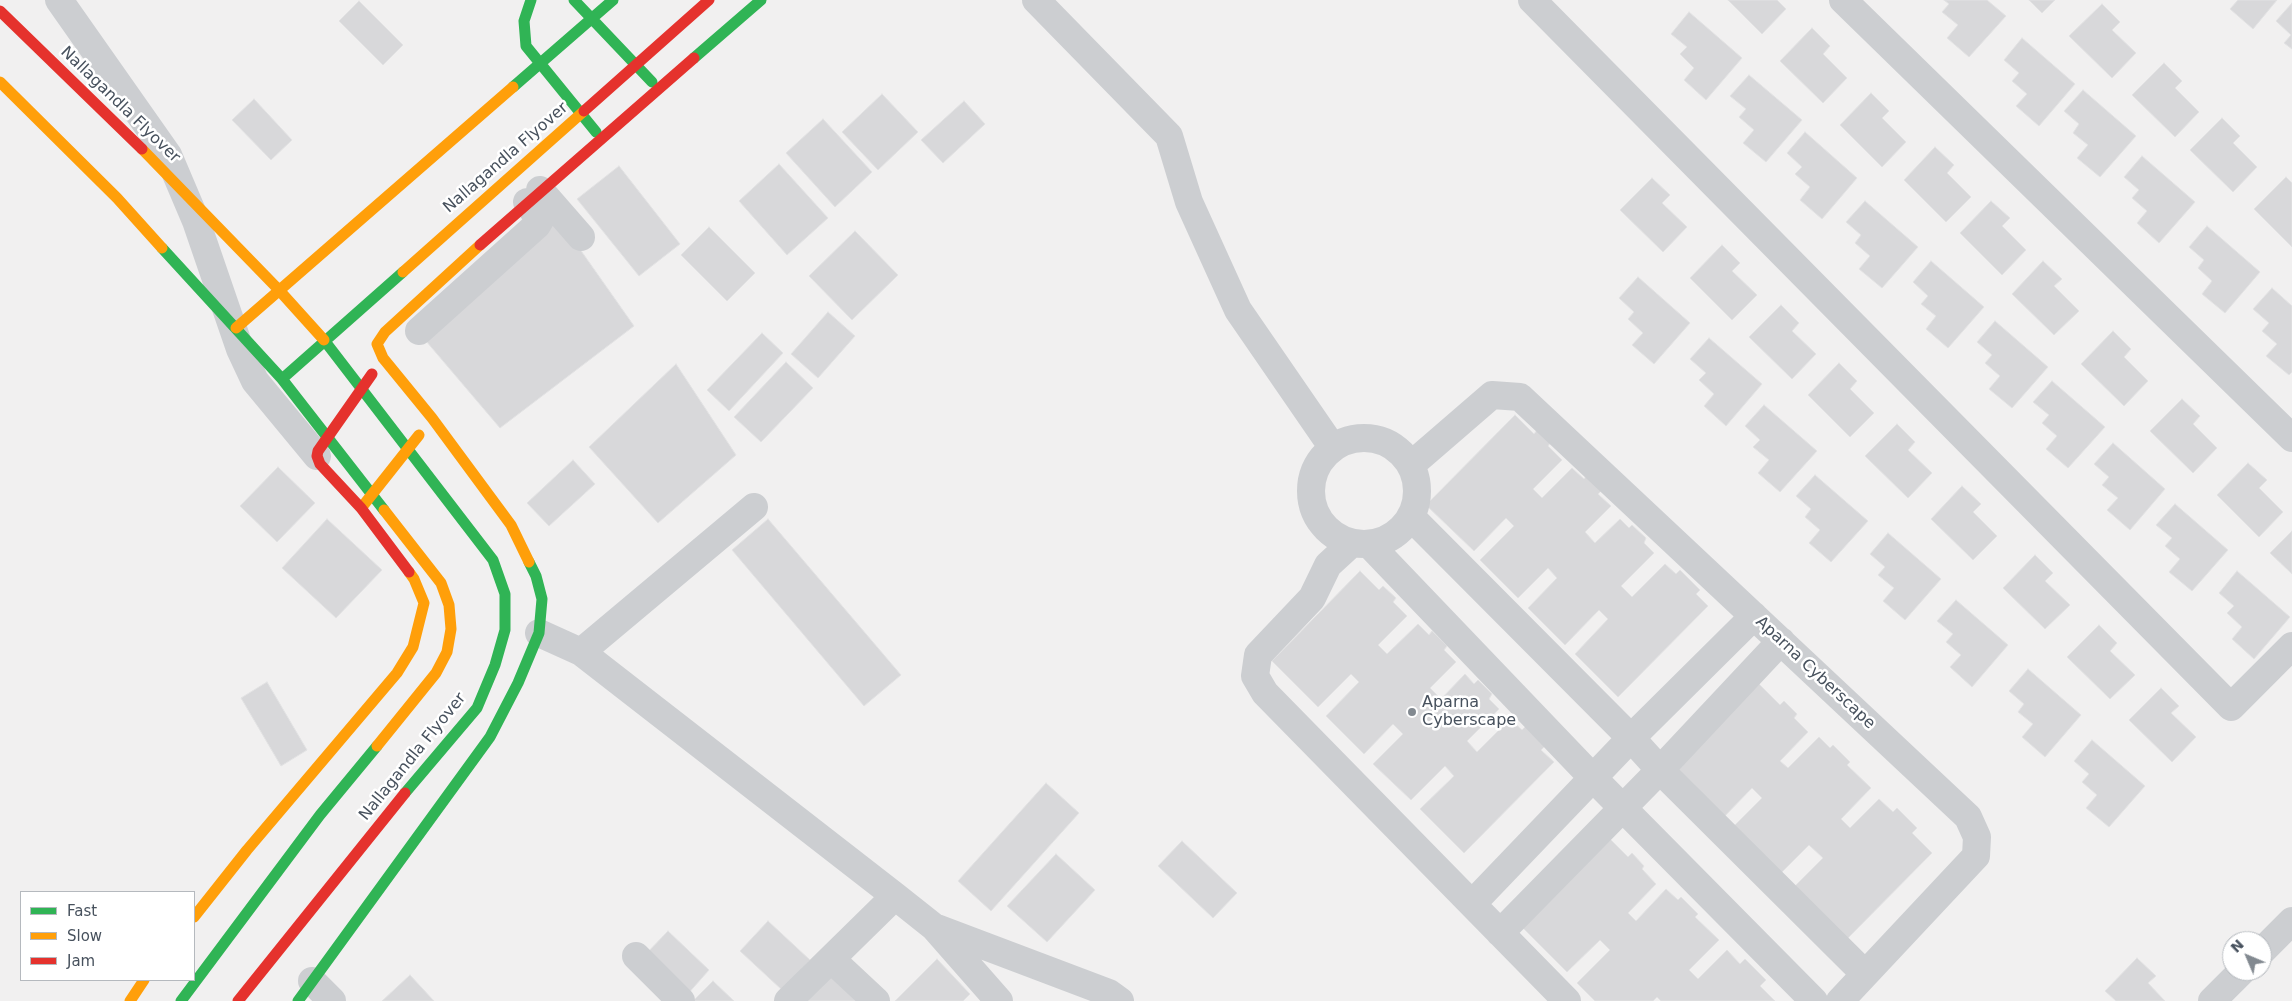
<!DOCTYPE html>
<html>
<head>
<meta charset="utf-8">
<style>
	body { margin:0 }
	#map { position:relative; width:2292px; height:1001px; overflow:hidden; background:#f1f0f0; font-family:"DejaVu Sans",sans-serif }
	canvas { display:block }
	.legend { position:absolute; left:20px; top:891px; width:175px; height:90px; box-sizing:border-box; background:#fff; border:1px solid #b5b9be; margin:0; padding:6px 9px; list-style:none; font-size:15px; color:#47515d }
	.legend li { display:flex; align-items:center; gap:10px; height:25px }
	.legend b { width:25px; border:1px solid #b5b9be }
	.north { position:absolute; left:2222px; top:931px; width:50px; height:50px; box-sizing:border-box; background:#fff; border:1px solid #b5b9be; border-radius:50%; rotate:315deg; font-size:14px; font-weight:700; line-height:20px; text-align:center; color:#47515d }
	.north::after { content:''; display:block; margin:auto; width:18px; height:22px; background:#828990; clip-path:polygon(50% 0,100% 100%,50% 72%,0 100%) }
</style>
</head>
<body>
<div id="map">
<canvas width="2292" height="1001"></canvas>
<ul class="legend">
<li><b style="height:6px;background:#30b455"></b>Fast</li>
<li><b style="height:6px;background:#ff9f0a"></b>Slow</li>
<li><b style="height:6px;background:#e5322d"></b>Jam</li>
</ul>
<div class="north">N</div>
</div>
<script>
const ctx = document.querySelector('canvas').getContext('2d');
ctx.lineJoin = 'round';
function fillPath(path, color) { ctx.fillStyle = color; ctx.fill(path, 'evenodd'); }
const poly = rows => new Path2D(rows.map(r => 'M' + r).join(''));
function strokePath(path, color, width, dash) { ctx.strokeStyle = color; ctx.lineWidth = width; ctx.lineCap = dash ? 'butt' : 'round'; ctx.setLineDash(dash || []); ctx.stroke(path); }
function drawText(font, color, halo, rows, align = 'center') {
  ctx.font = font + ' "DejaVu Sans",sans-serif'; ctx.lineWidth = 5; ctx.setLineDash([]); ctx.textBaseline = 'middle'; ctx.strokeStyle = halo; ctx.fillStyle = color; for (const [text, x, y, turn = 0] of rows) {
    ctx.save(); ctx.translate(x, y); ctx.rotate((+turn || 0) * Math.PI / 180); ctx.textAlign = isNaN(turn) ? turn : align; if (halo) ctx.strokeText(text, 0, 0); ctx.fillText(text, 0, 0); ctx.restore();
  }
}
const building = poly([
	[1728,0,1777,0,1786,9,1762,34,1728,0],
	[1944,0,1987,0,2006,16,1969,57,1947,38,1958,25,1942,12,1949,4,1944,0],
	[2029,0,2055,0,2042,13,2029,0],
	[2238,0,2277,0,2253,29,2230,9,2238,0],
	[359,1,403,45,383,65,339,21,359,1],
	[2292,3,2292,49,2284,43,2291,35,2276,21,2292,3],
	[2102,4,2120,22,2112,30,2136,53,2112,78,2069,36,2102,4],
	[1689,12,1742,58,1706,100,1684,80,1694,68,1680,54,1687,47,1671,34,1689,12],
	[1812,28,1830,46,1823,54,1847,78,1823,103,1780,61,1812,28],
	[2022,38,2075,84,2039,126,2016,106,2027,94,2012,81,2019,73,2004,60,2022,38],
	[2164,63,2182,81,2175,88,2199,112,2175,137,2132,95,2164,63],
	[1749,75,1802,120,1766,162,1743,143,1754,130,1739,117,1746,109,1730,96,1749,75],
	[2083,90,2136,136,2100,177,2077,158,2088,145,2073,133,2079,124,2064,111,2083,90],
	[1871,93,1889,111,1882,118,1906,142,1882,167,1840,125,1871,93],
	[882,94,918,132,878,170,842,132,882,94],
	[254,99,292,140,271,160,232,120,254,99],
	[964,101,985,124,943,163,921,140,964,101],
	[2222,118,2240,136,2233,143,2257,167,2233,192,2190,150,2222,118],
	[823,119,872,172,835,207,786,153,823,119],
	[1805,132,1857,178,1822,219,1800,200,1810,187,1795,174,1802,167,1787,153,1805,132],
	[1935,147,1954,165,1947,173,1971,197,1946,222,1904,180,1935,147],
	[2142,156,2195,202,2159,243,2137,223,2147,211,2132,198,2139,190,2124,177,2142,156],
	[779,164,828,218,787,255,739,201,779,164],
	[619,166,680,244,639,276,577,199,619,166],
	[2286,177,2292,183,2292,247,2254,209,2286,177],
	[1652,178,1670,195,1662,203,1687,227,1663,252,1620,210,1652,178],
	[1865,201,1918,247,1882,288,1859,269,1870,256,1855,243,1861,235,1846,222,1865,201],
	[1991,201,2010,218,2002,226,2026,250,2002,275,1960,233,1991,201],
	[558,218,634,326,500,428,426,341,558,218],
	[2207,226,2260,272,2225,313,2202,294,2212,281,2198,268,2204,260,2189,247,2207,226],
	[709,227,755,273,727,301,681,255,709,227],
	[855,231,898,275,852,320,809,276,855,231],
	[1722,245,1740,263,1732,271,1757,295,1732,320,1690,278,1722,245],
	[1931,261,1984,307,1948,348,1926,329,1936,316,1921,304,1928,296,1913,282,1931,261],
	[2043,261,2062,279,2054,286,2079,311,2054,335,2012,294,2043,261],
	[1638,277,1690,323,1654,364,1632,345,1643,333,1628,319,1634,312,1619,298,1638,277],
	[2272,288,2292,306,2292,372,2289,375,2266,356,2277,344,2262,331,2269,323,2253,309,2272,288],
	[1781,305,1799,323,1792,331,1816,354,1792,379,1749,337,1781,305],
	[828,312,855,336,818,378,791,354,828,312],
	[1995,321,2048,367,2012,408,1989,389,2000,376,1985,363,1992,355,1977,342,1995,321],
	[2113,331,2131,349,2124,357,2148,381,2124,406,2081,364,2113,331],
	[762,333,783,353,729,411,707,390,762,333],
	[1709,338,1762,384,1726,426,1704,406,1714,394,1699,380,1706,373,1690,359,1709,338],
	[786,362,813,388,761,442,734,417,786,362],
	[1839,363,1857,381,1850,389,1874,413,1850,437,1808,395,1839,363],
	[676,364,736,455,658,523,589,447,676,364],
	[2052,381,2105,427,2068,468,2046,449,2057,436,2042,423,2049,415,2033,402,2052,381],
	[2182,399,2200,416,2193,424,2217,448,2193,473,2150,431,2182,399],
	[1764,405,1817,451,1780,492,1758,473,1769,460,1753,447,1760,440,1745,426,1764,405],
	[1515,415,1534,434,1538,429,1551,442,1548,446,1562,460,1533,489,1542,498,1572,468,1584,479,1587,475,1602,490,1598,494,1611,506,1585,532,1595,543,1620,519,1629,528,1632,525,1646,538,1644,543,1654,553,1621,586,1632,597,1665,564,1676,574,1680,570,1700,590,1696,594,1708,606,1618,697,1575,654,1608,619,1599,610,1565,645,1528,608,1557,578,1548,568,1518,598,1480,560,1514,526,1506,518,1474,551,1426,505,1515,415],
	[1897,424,1915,442,1908,450,1932,473,1908,498,1865,456,1897,424],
	[2113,443,2165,489,2130,530,2107,510,2118,498,2102,485,2109,477,2094,464,2113,443],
	[573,460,595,484,549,526,527,503,573,460],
	[2248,463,2267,480,2259,488,2283,512,2259,537,2217,495,2248,463],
	[278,467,315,503,277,542,240,506,278,467],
	[1815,475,1868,521,1831,562,1809,543,1820,530,1805,517,1811,509,1796,496,1815,475],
	[1962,486,1981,504,1973,512,1997,536,1973,560,1931,519,1962,486],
	[2175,504,2228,550,2192,591,2169,572,2180,559,2165,546,2172,538,2156,525,2175,504],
	[327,519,382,570,336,618,282,568,327,519],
	[768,519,901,675,864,706,732,550,768,519],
	[2292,531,2292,574,2270,553,2292,531],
	[1888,533,1941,579,1905,620,1883,601,1894,588,1878,575,1885,567,1870,554,1888,533],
	[2035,555,2053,573,2045,581,2070,605,2045,629,2003,588,2035,555],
	[1360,571,1379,590,1383,586,1396,598,1393,602,1407,616,1378,645,1387,654,1418,624,1429,635,1432,631,1447,646,1444,650,1456,662,1430,688,1441,699,1465,674,1474,684,1478,680,1492,694,1489,699,1499,709,1467,741,1477,752,1510,719,1522,730,1526,726,1545,746,1541,750,1554,762,1464,853,1420,809,1454,776,1445,766,1411,800,1373,764,1403,734,1393,724,1364,754,1326,716,1359,682,1351,674,1318,707,1272,661,1360,571],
	[2237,571,2290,617,2254,659,2232,639,2242,627,2227,613,2234,606,2219,593,2237,571],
	[1956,600,2008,645,1972,687,1950,667,1961,655,1946,642,1953,634,1937,621,1956,600],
	[2099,625,2117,643,2110,651,2135,675,2110,699,2067,657,2099,625],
	[2028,669,2081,715,2045,757,2022,737,2033,724,2018,712,2024,704,2009,691,2028,669],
	[267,682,307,750,281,766,241,698,267,682],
	[1757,682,1780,705,1784,701,1797,714,1794,718,1808,732,1780,761,1788,768,1819,737,1830,748,1833,745,1850,762,1847,765,1871,788,1841,819,1850,828,1879,799,1893,812,1897,808,1917,828,1912,833,1932,853,1844,942,1791,890,1823,858,1809,845,1776,878,1729,831,1762,798,1752,788,1720,821,1669,771,1757,682],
	[2161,688,2179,706,2171,713,2196,737,2172,762,2129,720,2161,688],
	[2092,740,2145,786,2109,827,2086,808,2097,795,2082,782,2089,774,2074,761,2092,740],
	[1046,783,1079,813,991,911,958,881,1046,783],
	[1605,834,1628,857,1632,853,1644,866,1642,869,1656,884,1628,913,1636,921,1666,889,1678,900,1681,897,1698,914,1695,917,1719,940,1689,970,1698,979,1727,950,1740,964,1745,959,1766,980,1760,986,1775,1001,1661,1001,1657,997,1653,1001,1595,1001,1577,983,1610,950,1600,940,1567,972,1517,922,1605,834],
	[1182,841,1237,893,1213,918,1158,866,1182,841],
	[1056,854,1095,890,1047,942,1007,906,1056,854],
	[768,921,810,960,782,990,740,951,768,921],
	[668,931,709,970,686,996,643,957,668,931],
	[2137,958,2156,976,2148,983,2165,1001,2116,1001,2105,991,2137,958],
	[937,959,970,994,963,1001,895,1001,937,959],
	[832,968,866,1001,800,1001,832,968],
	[410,975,434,1001,382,1001,410,975],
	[713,981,734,1001,693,1001,713,981]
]);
fillPath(building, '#d8d8da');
strokePath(building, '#e2e2e3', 1);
strokePath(poly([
	[59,0,168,155,196,221,240,349,255,381,317,456],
	[1036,0,1169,136,1189,202,1238,310,1333,448],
	[1532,0,2231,707,2292,646],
	[1843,0,2292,438],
	[540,190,581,237],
	[419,331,537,225,540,220,527,202],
	'1311 491a53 53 0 1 1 106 0a53 53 0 1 1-106 0Z',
	[1411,465,1492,395,1520,397,1968,817,1977,837,1976,856,1840,1001],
	[1411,517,1631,738,1660,770,1865,974],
	[1352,543,1328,565,1312,598,1258,655,1255,676,1265,693,1567,1001],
	[1369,544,1592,777,1814,1001],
	[539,633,581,652,895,896,934,927,999,1001],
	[581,652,754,507],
	[1472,904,1631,738,1754,616],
	[937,928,1109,993,1120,1001],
	[1500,933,1660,770,1781,641],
	[2262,951,2292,921],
	[636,956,681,1001],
	[831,959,876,1001],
	[312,981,332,1001],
	[788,1001,895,896],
	[2212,1001,2242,971]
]), '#ccced1', 28);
strokePath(poly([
	[531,0,524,21,526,46,596,132],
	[574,0,652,82],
	[694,58,761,0],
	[513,87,613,0],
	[162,248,282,379,403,272],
	[324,340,493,560,505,594,505,630,495,665,477,708,405,793],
	[282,379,384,510],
	[181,1001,320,815,377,746],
	[298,1001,490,737,518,683,539,633,542,599,536,576,529,562]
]), '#30b455', 11);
strokePath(poly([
	[0,82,117,198,162,248],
	[142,149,278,289,324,340],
	[480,245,385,332,377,344,383,358,432,418,511,525,529,562],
	[403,272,584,111],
	[236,328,513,87],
	[362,507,419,435],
	[377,746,436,673,447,652,451,629,449,605,441,583,384,510],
	[194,917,247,850,397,673,413,647,424,603,414,579,409,572],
	[130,1001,144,980]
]), '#ff9f0a', 11);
strokePath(poly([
	[0,11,142,149],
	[584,111,709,0],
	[480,245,694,58],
	[372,374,318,451,317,456,320,464,361,508,409,572],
	[238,1001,405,793]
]), '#e5322d', 11);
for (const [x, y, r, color] of [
	[1412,712,5,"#828990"]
]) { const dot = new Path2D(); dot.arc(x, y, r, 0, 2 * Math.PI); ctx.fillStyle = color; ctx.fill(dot); strokePath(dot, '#fff', 2); }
drawText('16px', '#47515d', '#fff', [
	["Nallagandla Flyover",120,105,44],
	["Nallagandla Flyover",506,158,-41],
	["Aparna Cyberscape",1815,673,43],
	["Nallagandla Flyover",413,757,-51]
]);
drawText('16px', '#47515d', '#fff', [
	["Aparna",1422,703],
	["Cyberscape",1422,721]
], 'left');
</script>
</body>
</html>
